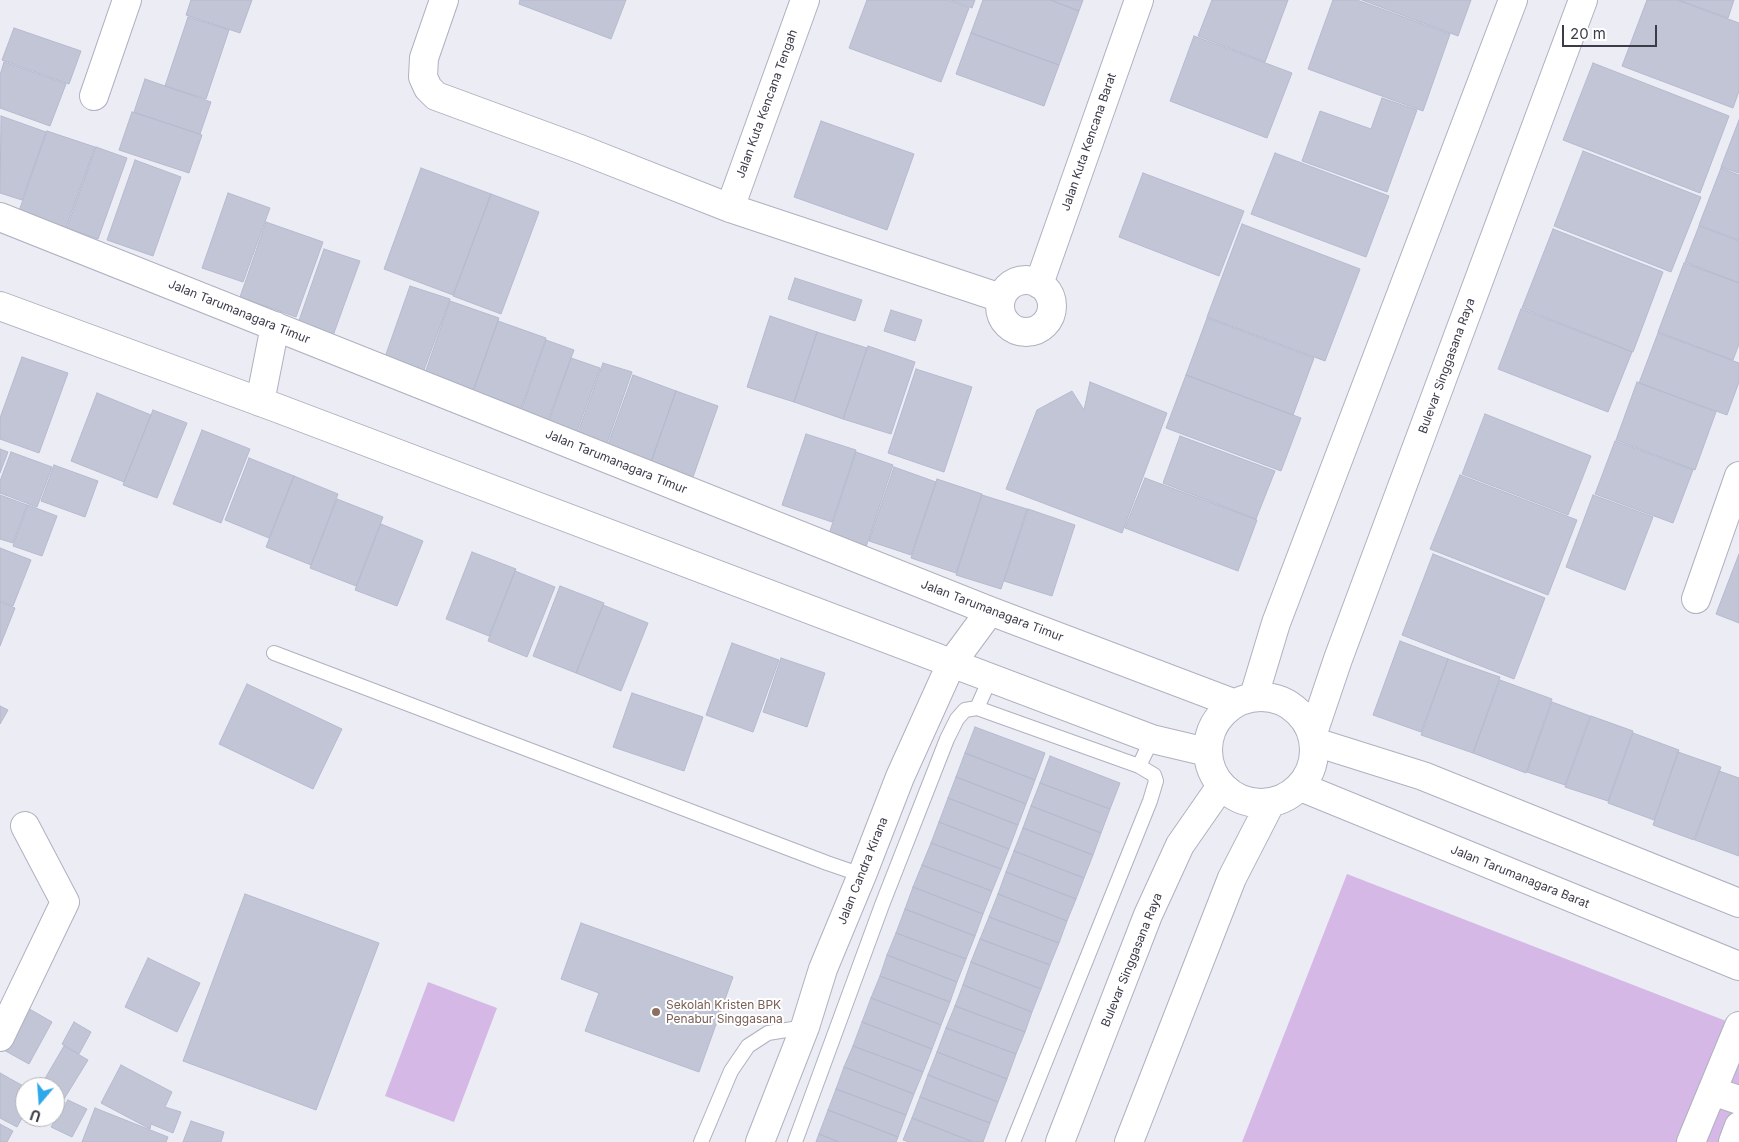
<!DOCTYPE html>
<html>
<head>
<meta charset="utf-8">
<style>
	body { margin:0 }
	#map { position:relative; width:1739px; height:1142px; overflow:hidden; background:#ebecf4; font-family:Inter,sans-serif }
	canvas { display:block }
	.north { position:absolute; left:15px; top:1077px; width:50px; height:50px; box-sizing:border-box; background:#fff; border:1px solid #b0b1b6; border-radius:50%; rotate:198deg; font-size:14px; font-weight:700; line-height:20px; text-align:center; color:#3a3c48 }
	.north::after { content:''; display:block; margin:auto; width:18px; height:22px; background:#2da8ea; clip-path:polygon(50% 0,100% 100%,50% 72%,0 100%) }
	.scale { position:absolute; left:1562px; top:25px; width:95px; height:22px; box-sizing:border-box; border:2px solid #3a3c48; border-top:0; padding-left:6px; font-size:15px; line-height:18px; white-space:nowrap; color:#3a3c48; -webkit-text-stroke:4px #fff; paint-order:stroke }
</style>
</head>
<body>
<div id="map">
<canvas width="1739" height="1142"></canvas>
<div class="north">U</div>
<div class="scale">20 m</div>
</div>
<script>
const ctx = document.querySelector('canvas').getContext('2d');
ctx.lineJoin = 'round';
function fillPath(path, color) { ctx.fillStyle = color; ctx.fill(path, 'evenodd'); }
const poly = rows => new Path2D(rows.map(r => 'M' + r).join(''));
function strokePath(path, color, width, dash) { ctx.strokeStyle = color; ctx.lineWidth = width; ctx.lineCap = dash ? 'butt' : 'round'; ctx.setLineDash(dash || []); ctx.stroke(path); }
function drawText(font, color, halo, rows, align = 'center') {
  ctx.font = font + ' Inter,sans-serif'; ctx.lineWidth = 4; ctx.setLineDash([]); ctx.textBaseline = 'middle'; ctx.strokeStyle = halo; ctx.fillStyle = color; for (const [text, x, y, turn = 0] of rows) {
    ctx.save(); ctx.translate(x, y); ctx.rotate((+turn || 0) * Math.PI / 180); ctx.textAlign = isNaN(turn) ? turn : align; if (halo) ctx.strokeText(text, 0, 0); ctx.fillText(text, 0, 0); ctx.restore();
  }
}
fillPath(poly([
	[1347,874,1739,1026,1739,1142,1242,1142],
	[428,982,497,1008,454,1122,385,1096]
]), '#d5b8e5');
const building = poly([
	[191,0,252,0,240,33,186,15,191,0],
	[520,0,626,0,611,39,519,4,520,0],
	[867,0,948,0,969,8,941,82,849,48,867,0],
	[951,0,975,0,972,8,951,0],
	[983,0,1050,0,1079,11,1059,65,971,33,983,0],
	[1051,0,1083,0,1079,11,1051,0],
	[1212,0,1288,0,1265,62,1198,36,1212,0],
	[1333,0,1357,0,1450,34,1423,111,1308,69,1333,0],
	[1362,0,1471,0,1458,36,1362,0],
	[1647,0,1677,0,1739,23,1739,91,1733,108,1622,66,1647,0],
	[1679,0,1734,0,1728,18,1679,0],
	[188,17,229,30,206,99,165,86,188,17],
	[14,28,81,51,69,84,2,60,14,28],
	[971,33,1059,65,1044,106,956,74,971,33],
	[1194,36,1292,73,1267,138,1170,101,1194,36],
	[4,62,66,84,50,126,0,108,0,75,4,62],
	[1593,63,1729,116,1700,193,1563,140,1593,63],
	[145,79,211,102,200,134,134,112,145,79],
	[1382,98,1417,110,1387,192,1302,161,1320,111,1371,129,1382,98],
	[132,112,202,135,189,173,119,150,132,112],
	[1,116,46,132,22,200,0,193,1,116],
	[1739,120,1739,173,1721,167,1739,120],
	[821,121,914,154,887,230,794,197,821,121],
	[47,131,95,147,65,230,18,214,47,131],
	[96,147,127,158,98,239,67,228,96,147],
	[1583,151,1701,197,1671,272,1554,226,1583,151],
	[1275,153,1389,196,1366,257,1251,214,1275,153],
	[135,160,181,177,153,256,107,240,135,160],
	[421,168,491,194,453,295,384,269,421,168],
	[1721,168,1739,175,1739,240,1699,225,1721,168],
	[1143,173,1244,211,1219,276,1119,237,1143,173],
	[228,193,270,208,243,282,202,268,228,193],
	[491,194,539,212,501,314,453,296,491,194],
	[266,222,323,242,296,317,240,297,266,222],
	[1242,224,1360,269,1325,361,1207,317,1242,224],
	[1699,226,1739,241,1739,283,1685,262,1699,226],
	[1553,229,1663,272,1633,352,1522,308,1553,229],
	[324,249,360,261,330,344,295,332,324,249],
	[1684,263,1739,283,1739,344,1733,360,1658,332,1684,263],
	[795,278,862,300,855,321,788,299,795,278],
	[410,286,450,299,424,370,385,357,410,286],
	[450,301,499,318,473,391,425,373,450,301],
	[1521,309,1632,352,1608,412,1498,369,1521,309],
	[891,310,922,320,915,341,884,331,891,310],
	[770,316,817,332,794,402,747,387,770,316],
	[1207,318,1314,358,1293,415,1186,375,1207,318],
	[498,321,546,338,521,408,473,391,498,321],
	[817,332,867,348,843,419,794,402,817,332],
	[1658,333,1739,363,1739,382,1727,415,1639,383,1658,333],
	[546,340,574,350,547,423,520,414,546,340],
	[868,346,915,362,891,434,843,419,868,346],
	[22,357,68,373,39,453,0,439,0,418,22,357],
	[571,358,600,368,577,431,549,421,571,358],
	[603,363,632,372,606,446,577,435,603,363],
	[916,369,972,387,944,472,888,453,916,369],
	[633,375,676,391,651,462,607,447,633,375],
	[1186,375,1301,418,1281,471,1166,428,1186,375],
	[1090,382,1167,413,1122,533,1006,489,1037,410,1072,391,1084,410,1090,382],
	[1637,382,1716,412,1695,470,1616,440,1637,382],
	[676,391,718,406,693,477,651,462,676,391],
	[97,393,151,415,124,482,71,461,97,393],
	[153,410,187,423,157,498,123,485,153,410],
	[1485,414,1591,456,1568,515,1462,474,1485,414],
	[202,430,250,449,221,523,173,504,202,430],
	[806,434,856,450,832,522,782,505,806,434],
	[1180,436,1275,471,1256,519,1163,483,1180,436],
	[1615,441,1693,470,1673,523,1595,494,1615,441],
	[0,449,8,452,0,473,0,449],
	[11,452,52,467,37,507,0,493,0,481,11,452],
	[856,452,893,465,866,547,829,534,856,452],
	[249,458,294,476,269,538,225,520,249,458],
	[54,465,98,481,85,517,41,501,54,465],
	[894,467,936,482,911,555,869,541,894,467],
	[1460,475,1577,520,1548,595,1430,549,1460,475],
	[294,476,338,494,311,565,266,547,294,476],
	[1145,478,1257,520,1238,571,1125,528,1145,478],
	[937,479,982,494,956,573,911,558,937,479],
	[0,495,27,505,13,543,0,539,0,495],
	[982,495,1027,509,1001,589,956,575,982,495],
	[1593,495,1653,517,1625,590,1566,567,1593,495],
	[337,499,383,517,356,586,310,568,337,499],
	[28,505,57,516,42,556,13,546,28,505],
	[1028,509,1075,525,1052,596,1004,581,1028,509],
	[381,524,423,541,397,606,355,590,381,524],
	[0,548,31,560,13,606,0,601,0,548],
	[472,552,516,569,489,636,446,619,472,552],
	[1433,554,1545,598,1514,679,1402,635,1433,554],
	[1739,554,1739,623,1716,614,1739,554],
	[515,571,555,587,527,657,488,641,515,571],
	[560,586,604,603,576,673,533,656,560,586],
	[0,602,15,608,0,646,0,602],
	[603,605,648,623,621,691,576,673,603,605],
	[1400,641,1448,659,1421,732,1373,715,1400,641],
	[732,643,779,660,753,732,706,715,732,643],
	[781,658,825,673,807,727,763,712,781,658],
	[1448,659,1500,677,1473,753,1421,735,1448,659],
	[1500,680,1552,699,1526,773,1473,753,1500,680],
	[247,684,342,729,313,789,219,744,247,684],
	[632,693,703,717,684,771,613,747,632,693],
	[1552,702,1590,716,1565,785,1527,772,1552,702],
	[0,706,8,710,0,724,0,706],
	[1591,716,1633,731,1608,801,1565,787,1591,716],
	[975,727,1045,753,1035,780,965,753,975,727],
	[1633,733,1679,750,1654,820,1608,803,1633,733],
	[1678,752,1721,767,1694,840,1653,825,1678,752],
	[965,753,1035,780,1026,804,956,777,965,753],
	[1050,756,1120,783,1110,809,1040,783,1050,756],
	[1719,771,1739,778,1739,856,1695,840,1719,771],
	[956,777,1026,804,1018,825,948,798,956,777],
	[1040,783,1110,809,1101,833,1031,806,1040,783],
	[948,798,1018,825,1009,849,939,822,948,798],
	[1031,806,1101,833,1093,855,1023,828,1031,806],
	[939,822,1009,849,1001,869,931,843,939,822],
	[1023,828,1093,855,1084,878,1014,851,1023,828],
	[931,843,1001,869,992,891,922,865,931,843],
	[1014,851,1084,878,1076,899,1006,872,1014,851],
	[922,865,992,891,983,914,913,887,922,865],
	[1006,872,1076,899,1067,921,998,894,1006,872],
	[913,887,983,914,975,936,905,909,913,887],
	[245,894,379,943,316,1110,183,1061,245,894],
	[998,894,1067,921,1059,943,989,917,998,894],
	[905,909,975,936,966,959,896,933,905,909],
	[989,917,1059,943,1050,965,980,939,989,917],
	[581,923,733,977,699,1072,585,1031,599,993,561,979,581,923],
	[896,933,966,959,957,982,887,955,896,933],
	[980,939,1050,965,1041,989,971,962,980,939],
	[887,955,957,982,950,1002,880,976,887,955],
	[148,958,200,983,177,1032,125,1007,148,958],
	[971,962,1041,989,1032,1012,963,985,971,962],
	[880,976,950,1002,941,1025,871,998,880,976],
	[963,985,1032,1012,1025,1032,955,1006,963,985],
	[871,998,941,1025,932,1049,862,1022,871,998],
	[955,1006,1025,1032,1016,1054,946,1028,955,1006],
	[26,1007,52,1022,29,1064,2,1049,26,1007],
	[74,1022,91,1032,79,1054,62,1044,74,1022],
	[862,1022,932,1049,923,1072,853,1046,862,1022],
	[946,1028,1016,1054,1007,1079,937,1052,946,1028],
	[64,1046,88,1060,56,1112,55,1087,40,1087,64,1046],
	[853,1046,923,1072,914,1094,844,1067,853,1046],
	[937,1052,1007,1079,998,1102,928,1075,937,1052],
	[121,1065,172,1092,165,1107,181,1112,173,1133,151,1124,150,1129,101,1103,121,1065],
	[844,1067,914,1094,906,1115,836,1089,844,1067],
	[0,1073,25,1087,25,1113,17,1127,0,1118,0,1073],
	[928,1075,998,1102,990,1123,920,1097,928,1075],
	[836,1089,906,1115,898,1137,828,1110,836,1089],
	[920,1097,990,1123,983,1142,973,1142,912,1118,920,1097],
	[68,1100,87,1109,72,1137,51,1127,68,1100],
	[95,1108,168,1137,166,1142,82,1142,95,1108],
	[828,1110,898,1137,896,1142,839,1142,819,1134,828,1110],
	[912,1118,973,1142,909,1142,903,1140,912,1118],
	[191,1121,224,1132,221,1142,183,1142,191,1121],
	[0,1124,13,1131,7,1142,0,1142,0,1124],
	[819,1134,839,1142,816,1142,819,1134]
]);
fillPath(building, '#c2c5d5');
strokePath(building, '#b5bad0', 1);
const service = poly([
	[274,653,827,863,862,875],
	[977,708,990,679],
	[1139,766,1152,739],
	[701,1142,731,1071,748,1046,768,1033,805,1027],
	[795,1142,882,905,947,739,957,719,965,710,977,708,1139,766,1154,775,1156,781,1150,801,1013,1142]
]);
const minor = poly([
	[444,0,424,58,423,77,428,88,436,96,580,149,730,208,1001,298],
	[94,96,127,0],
	[730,208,805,0],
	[0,217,990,611,1233,703],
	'1000 306a26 26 0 1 1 52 0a26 26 0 1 1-52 0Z',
	[1039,284,1139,0],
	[0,306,277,408,1152,739,1207,752],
	[260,402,275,326],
	[1696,599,1739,476],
	[1254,696,1276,623,1513,0],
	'1208 750a53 53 0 1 1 106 0a53 53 0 1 1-106 0Z',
	[1313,733,1338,659,1583,0],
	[1315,742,1423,776,1739,903],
	[1301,787,1739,966],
	[0,1037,65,902,25,826],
	[1712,1091,1739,1100],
	[760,1142,805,1027,823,969,862,875,900,777,951,664,990,611],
	[1060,1142,1148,915,1180,845,1221,786],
	[1129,1142,1232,878,1270,804],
	[1691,1142,1739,1026],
	[1733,1142,1739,1126]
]);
strokePath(service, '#aeb1c0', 16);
strokePath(minor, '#aeb1c0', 30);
strokePath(service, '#fff', 14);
strokePath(minor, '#fff', 28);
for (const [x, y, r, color] of [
	[656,1012,5,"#8d6e63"]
]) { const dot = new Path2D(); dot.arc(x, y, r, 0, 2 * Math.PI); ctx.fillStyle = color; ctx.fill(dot); strokePath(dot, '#fff', 2); }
drawText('12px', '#3a3c48', '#fff', [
	["Jalan Kuta Kencana Tengah",767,104,-70],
	["Jalan Kuta Kencana Barat",1089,142,-71],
	["Jalan Tarumanagara Timur",239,312,22],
	["Bulevar Singgasana Raya",1447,366,-70],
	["Jalan Tarumanagara Timur",616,462,22],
	["Jalan Tarumanagara Timur",992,611,21],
	["Jalan Candra Kirana",863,871,-68],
	["Jalan Tarumanagara Barat",1520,877,22],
	["Bulevar Singgasana Raya",1132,960,-68]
]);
drawText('12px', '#785e54', '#fff', [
	["Sekolah Kristen BPK",666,1005],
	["Penabur Singgasana",666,1019]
], 'left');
</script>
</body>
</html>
